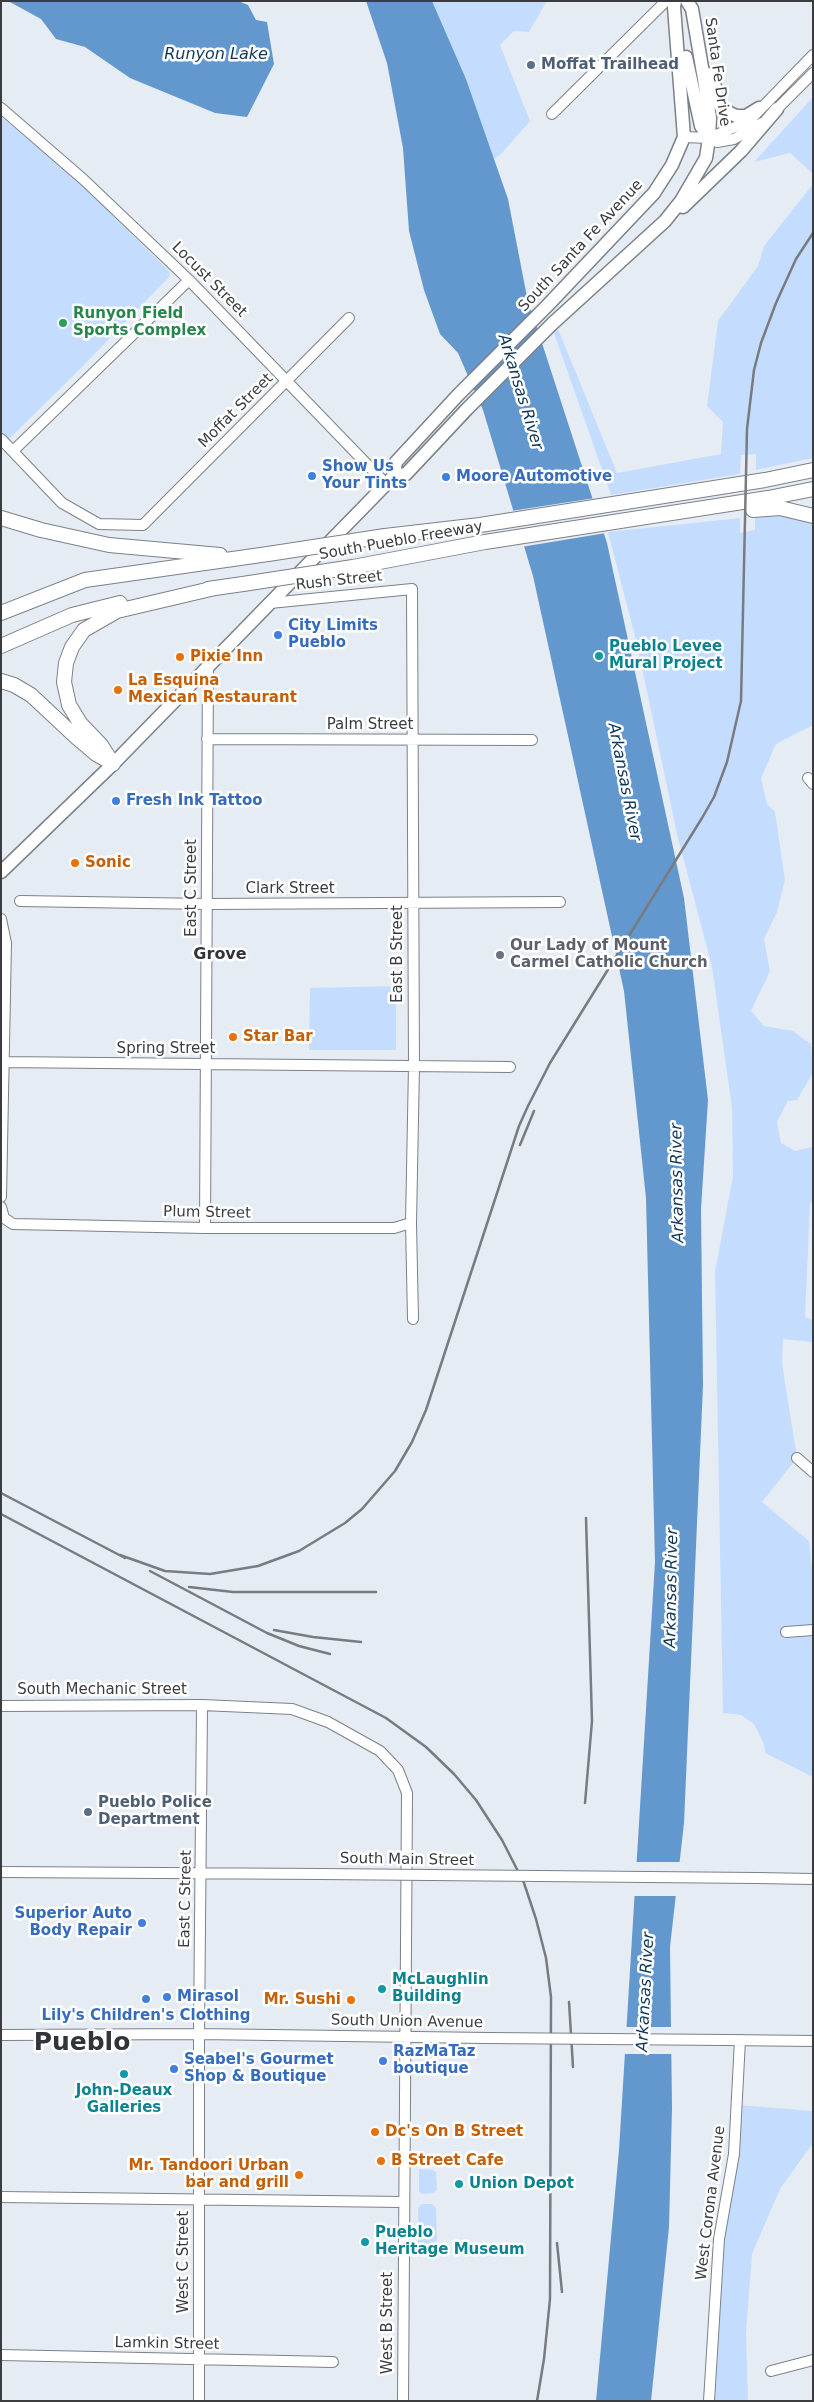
<!DOCTYPE html>
<html>
<head>
<meta charset="utf-8">
<style>
	body { margin:0 }
	#map { position:relative; width:814px; height:2402px; overflow:hidden; background:#e6ecf3; font-family:"DejaVu Sans",sans-serif }
	canvas { display:block }
	.frame { position:absolute; inset:0; border:2px solid #3a3c3f; pointer-events:none }
</style>
</head>
<body>
<div id="map">
<canvas width="814" height="2402"></canvas>
<div class="frame"></div>
</div>
<script>
const ctx = document.querySelector('canvas').getContext('2d');
ctx.lineJoin = 'round';
function fillPath(path, color) { ctx.fillStyle = color; ctx.fill(path, 'evenodd'); }
const poly = rows => new Path2D(rows.map(r => 'M' + r).join(''));
function strokePath(path, color, width, dash) { ctx.strokeStyle = color; ctx.lineWidth = width; ctx.lineCap = dash ? 'butt' : 'round'; ctx.setLineDash(dash || []); ctx.stroke(path); }
function drawText(font, color, halo, rows, align = 'center') {
  ctx.font = font + ' "DejaVu Sans",sans-serif'; ctx.lineWidth = 5; ctx.setLineDash([]); ctx.textBaseline = 'middle'; ctx.strokeStyle = halo; ctx.fillStyle = color; for (const [text, x, y, turn = 0] of rows) {
    ctx.save(); ctx.translate(x, y); ctx.rotate((+turn || 0) * Math.PI / 180); ctx.textAlign = isNaN(turn) ? turn : align; if (halo) ctx.strokeText(text, 0, 0); ctx.fillText(text, 0, 0); ctx.restore();
  }
}
fillPath(poly([
	[432,1,547,1,529,32,514,31,500,45,530,121,501,154,494,159,466,79],
	[813,97,813,174,790,153,754,162],
	[1,117,69,173,169,271,170,276,79,370,5,443,1,439],
	[813,184,813,458,756,470,756,454,741,455,740,474,611,495,554,333,558,329,617,473,721,454,723,422,707,406,718,321,758,266,764,246],
	[779,514,807,520,813,525,813,725,776,744,761,778,767,804,775,812,785,880,777,912,764,939,770,971,751,1011,764,1026,793,1031,811,1044,813,1073,797,1100,788,1101,777,1122,781,1143,795,1151,813,1147,813,1200,810,1204,805,1317,813,1320,813,1342,783,1339,782,1363,797,1458,762,1502,809,1541,813,1579,813,1777,765,1753,764,1744,754,1724,741,1715,723,1713,715,1272,733,1176,732,1108,712,967,677,834,637,644,608,532,740,518,740,533,755,530,755,515],
	[396,986,396,1050,309,1050,310,988],
	[738,2105,813,2111,813,2143,780,2189,752,2254,746,2334,748,2401,709,2401,716,2284],
	[419,2169,432,2170,436,2172,437,2189,434,2193,422,2194,419,2191],
	[422,2204,432,2204,436,2208,437,2240,434,2244,418,2244,418,2208]
]), '#c4ddff');
fillPath(poly([
	[8,1,238,1,248,5,256,20,267,22,274,64,247,117,215,113,130,78,85,47,56,39,41,19],
	[366,1,432,1,466,79,508,199,527,297,607,543,684,898,708,1100,701,1209,703,1385,684,1823,670,1947,672,2108,669,2227,651,2401,596,2401,619,2150,655,1562,646,1198,624,991,533,576,483,410,458,353,440,334,424,290,409,231,403,148,387,63]
]), '#6398ce');
fillPath(poly([
	[595,498,606,533,521,547,511,511],
	[634,1862,682,1862,678,1896,631,1896],
	[623,2027,673,2027,674,2054,622,2054]
]), '#e6ecf3');
const minor = poly([
	[1,108,83,179,189,280,386,484],
	[773,113,813,73],
	[552,114,666,1],
	[684,137,709,138,717,142,734,139,762,123],
	[709,138,749,121,813,55],
	[1,439,62,503,99,524,143,525,349,318],
	[13,451,189,280],
	[270,603,412,589,414,1066,411,1223,413,1319],
	[207,739,532,740],
	[808,778,813,784],
	[20,901,207,904,560,902],
	[1,919,6,943,1,1197],
	[1,1062,510,1067],
	[1,1207,4,1218,13,1224,205,1228,394,1228,411,1223],
	[205,1228,208,668],
	[797,1458,813,1472],
	[786,1632,813,1630],
	[1,1706,202,1705,292,1709,328,1722,380,1751,398,1770,407,1793,403,2401],
	[1,1872,321,1874],
	[757,1878,813,1879],
	[1,2035,199,2034,487,2038],
	[726,2040,813,2041],
	[1,2197,403,2202],
	[1,2355,333,2362],
	[771,2371,813,2360],
	[199,2401,199,2034,202,1705],
	[709,2401,719,2239,734,2154,740,2040]
]);
const major = poly([
	[686,57,701,126,709,138],
	[703,72,713,76,717,99,722,109,736,116,746,116,759,108],
	[683,207,741,151,777,109],
	[394,476,406,474,467,409,552,324,665,221,681,201,706,158,709,138,710,118,704,79,692,9,687,1],
	[1,872,113,764,393,477,396,462,458,395,547,306,654,193,672,165,684,137,674,7,675,1]
]);
const highway = poly([
	[753,510,780,508,813,516],
	[1,518,41,530,109,545,220,555],
	[385,536,480,525,765,480,813,470],
	[353,567,485,542,768,498,813,489],
	[208,589,243,584],
	[1,613,85,580,268,554],
	[1,646,72,615,120,603],
	[1,681,14,685,31,695,76,737,96,754,112,763],
	[113,764,101,745,80,723,69,705,64,682,66,663,72,647,84,630,117,611,215,588]
]);
strokePath(minor, '#7c8188', 12);
strokePath(major, '#7c8188', 15);
strokePath(highway, '#7c8188', 16);
strokePath(minor, '#fff', 10);
strokePath(major, '#fff', 12);
strokePath(highway, '#fff', 14);
strokePath(poly([
	[520,1145,534,1111],
	[1,1493,125,1558],
	[1,1514,386,1718,426,1747,454,1774,476,1800,502,1840,524,1883,536,1919,546,1958,551,1997,550,2299,544,2359,537,2401],
	[120,1555,165,1571,210,1574,258,1566,299,1551,345,1523,362,1509,395,1471,412,1442,426,1410,519,1126,528,1106,550,1063,702,818,714,797,727,762,741,701,747,429,754,370,761,343,776,303,796,259,813,233],
	[150,1571,267,1633,299,1646,330,1654],
	[189,1587,233,1592,376,1592],
	[274,1630,313,1637,361,1642],
	[585,1803,592,1721,586,1518],
	[569,2002,573,2067],
	[557,2243,562,2292]
]), '#787b7f', 2.5);
const minorBridge = poly([
	[321,1874,757,1878],
	[487,2038,726,2040]
]);
const highwayBridge = poly([
	[268,554,385,536],
	[243,584,353,567]
]);
strokePath(minorBridge, '#7c8188', 12, []);
strokePath(highwayBridge, '#7c8188', 16, []);
strokePath(minorBridge, '#fff', 10);
strokePath(highwayBridge, '#fff', 14);
for (const [x, y, r, color] of [
	[531,65,5,"#5c6f8a"],
	[63,323,5,"#2e9e5b"],
	[312,476,5,"#3f7fe0"],
	[446,477,5,"#3f7fe0"],
	[278,635,5,"#3f7fe0"],
	[599,656,5,"#0f9aa8"],
	[180,657,5,"#e8710a"],
	[118,690,5,"#e8710a"],
	[116,801,5,"#3f7fe0"],
	[75,863,5,"#e8710a"],
	[500,955,5,"#6b7280"],
	[233,1037,5,"#e8710a"],
	[88,1812,5,"#5c6f8a"],
	[142,1923,5,"#3f7fe0"],
	[382,1989,5,"#0f9aa8"],
	[167,1997,5,"#3f7fe0"],
	[146,1999,5,"#3f7fe0"],
	[351,2000,5,"#e8710a"],
	[383,2061,5,"#3f7fe0"],
	[174,2069,5,"#3f7fe0"],
	[124,2074,5,"#0f9aa8"],
	[375,2132,5,"#e8710a"],
	[381,2161,5,"#e8710a"],
	[299,2175,5,"#e8710a"],
	[459,2184,5,"#0f9aa8"],
	[365,2242,5,"#0f9aa8"]
]) { const dot = new Path2D(); dot.arc(x, y, r, 0, 2 * Math.PI); ctx.fillStyle = color; ctx.fill(dot); strokePath(dot, '#fff', 2); }
drawText('bold 15px', '#4e5e75', '#fff', [
	["Moffat Trailhead",541,65],
	["Pueblo Police",98,1803],
	["Department",98,1820]
], 'left');
drawText('15px', '#3a3c3f', '#fff', [
	["Santa Fe Drive",717,72,82],
	["South Santa Fe Avenue",581,246,-47],
	["Locust Street",209,280,45],
	["Moffat Street",236,411,-45],
	["South Pueblo Freeway",401,541,-10],
	["Rush Street",339,581,-6],
	["Palm Street",370,725],
	["East C Street",192,888,-90],
	["Clark Street",290,889],
	["East B Street",398,954,-90],
	["Spring Street",166,1049],
	["Plum Street",207,1213,1],
	["South Mechanic Street",102,1690],
	["South Main Street",407,1860,1],
	["East C Street",186,1899,-89],
	["South Union Avenue",407,2022,1],
	["West Corona Avenue",711,2203,-83],
	["West C Street",184,2262,-90],
	["West B Street",388,2323,-90],
	["Lamkin Street",167,2344,1]
]);
drawText('bold 15px', '#27864d', '#fff', [
	["Runyon Field",73,314],
	["Sports Complex",73,331]
], 'left');
drawText('bold 15px', '#366cbe', '#fff', [
	["Show Us",322,467],
	["Your Tints",322,484],
	["Moore Automotive",456,477],
	["City Limits",288,626],
	["Pueblo",288,643],
	["Fresh Ink Tattoo",126,801],
	["Superior Auto",132,1914,"right"],
	["Body Repair",132,1931,"right"],
	["Mirasol",177,1997],
	["Lily's Children's Clothing",146,2016,"center"],
	["RazMaTaz",393,2052],
	["boutique",393,2069],
	["Seabel's Gourmet",184,2060],
	["Shop & Boutique",184,2077]
], 'left');
drawText('bold 15px', '#0d838f', '#fff', [
	["Pueblo Levee",609,647],
	["Mural Project",609,664],
	["McLaughlin",392,1980],
	["Building",392,1997],
	["John-Deaux",124,2091,"center"],
	["Galleries",124,2108,"center"],
	["Union Depot",469,2184],
	["Pueblo",375,2233],
	["Heritage Museum",375,2250]
], 'left');
drawText('bold 15px', '#c56008', '#fff', [
	["Pixie Inn",190,657],
	["La Esquina",128,681],
	["Mexican Restaurant",128,698],
	["Sonic",85,863],
	["Star Bar",243,1037],
	["Mr. Sushi",341,2000,"right"],
	["Dc's On B Street",385,2132],
	["B Street Cafe",391,2161],
	["Mr. Tandoori Urban",289,2166,"right"],
	["bar and grill",289,2183,"right"]
], 'left');
drawText('bold 15px', '#5b616d', '#fff', [
	["Our Lady of Mount",510,946],
	["Carmel Catholic Church",510,963]
], 'left');
drawText('italic 16px', '#0f375a', '#fff', [
	["Runyon Lake",216,55],
	["Arkansas River",520,392,73],
	["Arkansas River",624,782,79],
	["Arkansas River",678,1183,-91],
	["Arkansas River",672,1588,-89],
	["Arkansas River",646,1992,-87]
]);
drawText('bold 16px', '#30353a', '#fff', [
	["Grove",220,955]
]);
drawText('bold 25px', '#30353a', '#fff', [
	["Pueblo",82,2043]
]);
</script>
</body>
</html>
